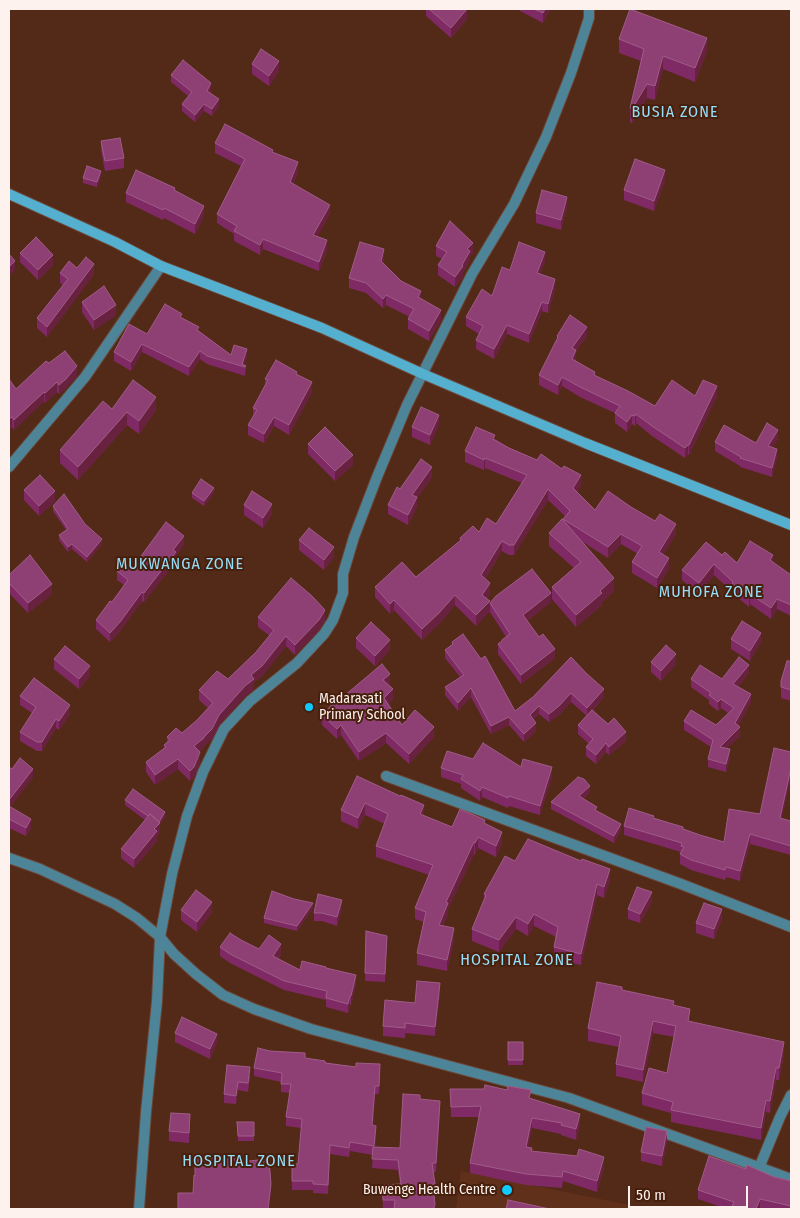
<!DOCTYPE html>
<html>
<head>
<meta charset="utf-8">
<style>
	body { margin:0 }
	#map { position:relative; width:800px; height:1218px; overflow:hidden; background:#532917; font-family:"Fira Sans Condensed",sans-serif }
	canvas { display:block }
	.frame { position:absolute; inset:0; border:10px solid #fdf2ed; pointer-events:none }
	.scale { position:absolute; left:628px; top:1186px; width:120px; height:22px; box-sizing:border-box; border:2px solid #fdf2ed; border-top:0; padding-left:6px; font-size:15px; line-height:18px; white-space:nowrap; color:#fdf2ed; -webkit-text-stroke:4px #471f0d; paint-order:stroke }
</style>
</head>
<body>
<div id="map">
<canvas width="800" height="1218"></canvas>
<div class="frame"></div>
<div class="scale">50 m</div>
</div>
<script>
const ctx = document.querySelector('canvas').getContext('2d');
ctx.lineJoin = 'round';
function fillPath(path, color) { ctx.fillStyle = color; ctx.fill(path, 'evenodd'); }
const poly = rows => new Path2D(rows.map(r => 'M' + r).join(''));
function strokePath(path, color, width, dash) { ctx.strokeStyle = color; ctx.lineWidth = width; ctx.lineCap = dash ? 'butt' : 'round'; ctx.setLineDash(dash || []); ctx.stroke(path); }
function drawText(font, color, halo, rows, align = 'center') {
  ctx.font = font + ' "Fira Sans Condensed",sans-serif'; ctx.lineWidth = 4; ctx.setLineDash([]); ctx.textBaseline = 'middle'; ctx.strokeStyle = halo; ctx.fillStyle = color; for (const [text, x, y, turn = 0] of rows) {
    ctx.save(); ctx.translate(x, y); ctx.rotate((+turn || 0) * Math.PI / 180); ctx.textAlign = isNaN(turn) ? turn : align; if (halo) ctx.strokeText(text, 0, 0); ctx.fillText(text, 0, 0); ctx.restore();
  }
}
fillPath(poly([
	[461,1171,650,1209,456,1209]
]), '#60301b');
const minor = poly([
	[9,467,85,377,161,266],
	[386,776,681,884,791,927],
	[9,858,40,869,115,904,137,918,160,937,174,954,196,974,223,995,254,1009,311,1029,569,1098,791,1179],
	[759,1168,780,1117,791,1095],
	[139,1209,146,1112,157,1001,160,937,172,874,187,816,203,772,224,729,250,701,297,663,324,634,333,620,343,593,343,574,354,537,377,477,407,405,472,274,514,204,546,137,571,73,589,18,589,9]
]);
const secondary = poly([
	[9,194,115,242,161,266,322,328,423,374,585,443,791,525]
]);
strokePath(minor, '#6b4535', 12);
strokePath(secondary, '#6b4535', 12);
strokePath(minor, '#4e8498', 10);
strokePath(secondary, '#55b0cf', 10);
fillPath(poly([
	[426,9,467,9,467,19,451,38,426,16],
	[520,9,550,9,543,23,520,11],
	[619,39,707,51,695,82,663,69,655,100,647,98,632,123,630,122,630,108,641,61,619,53],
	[252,64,279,71,269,86,252,74],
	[171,75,211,90,210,93,219,106,212,116,204,111,195,122,182,111,182,104,188,96,171,82],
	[101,141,124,158,124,168,105,171,101,151],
	[215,143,273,152,298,172,293,184,330,214,317,237,327,250,319,271,263,249,260,255,234,241,234,234,217,223,217,214,241,166,215,153],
	[101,176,97,187,83,183,83,178],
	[665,180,654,211,624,200,624,190],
	[126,193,204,216,195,234,164,218,163,220,126,202],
	[567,207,561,230,536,223,536,213],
	[436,246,473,253,470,256,470,261,463,272,463,276,455,287,438,275,438,265,442,259,436,256],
	[20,253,53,265,38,280,20,262],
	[384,259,383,263,421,299,441,320,429,341,408,329,408,319,410,317,386,305,383,308,366,293,349,288,349,278],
	[545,261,540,274,555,289,548,313,542,311,529,343,507,334,494,359,476,349,476,340,479,334,466,326,466,317,492,296,510,270],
	[77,268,94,274,47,337,37,328,37,318,63,285,60,283,60,273],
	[82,302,116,315,94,330,82,312],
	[182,318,231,355,247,357,244,365,246,366,245,376,207,364,200,359,189,376,142,352,131,371,114,361,114,352,147,334],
	[557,336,587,336,576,351,576,361,595,376,655,406,695,396,717,396,689,455,688,454,685,458,652,436,636,423,635,426,632,424,627,432,615,423,615,413,580,397,562,386,558,395,539,385,539,375,557,340],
	[49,363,77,376,66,388,59,394,57,392,45,403,44,401,14,430,12,427,9,429,16,389],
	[297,374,312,392,289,435,274,426,264,443,248,435,248,425,253,417,253,408,265,385,265,379],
	[112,409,156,410,139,434,127,425,78,480,60,463,60,450],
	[439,425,430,445,412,437,412,427],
	[495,439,509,448,581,485,577,492,595,510,631,507,676,534,663,555,669,569,657,588,632,573,632,562,638,554,621,544,608,558,581,541,614,591,602,602,602,605,576,627,552,599,552,587,574,568,549,546,549,533,563,520,565,516,548,500,514,555,509,555,502,551,485,579,490,594,487,598,490,611,476,626,455,605,439,624,422,640,394,610,390,614,375,597,375,587,416,577,460,541,460,538,479,532,496,524,522,483,485,468,484,470,465,462,465,451],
	[778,439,772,448,777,458,772,477,740,467,740,466,715,451,715,442,756,443],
	[308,444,353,465,335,481,308,454],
	[432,477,417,498,417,507,408,525,388,514,388,505,400,489],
	[24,490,55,501,39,516,24,500],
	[192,493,214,493,204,506,192,498],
	[244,505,272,514,263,528,244,515],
	[53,506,85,524,102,544,87,562,72,549,68,552,59,540,59,535,66,530,53,511],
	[299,540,334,557,324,570,299,550],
	[184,545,176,555,176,561,144,602,142,601,120,631,110,642,96,629,96,620,112,602,124,585,117,580,117,571,136,563],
	[722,555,737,563,773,563,791,575,791,616,777,609,771,619,750,604,749,607,732,593,732,592,714,575,699,594,682,580,682,570],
	[9,575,52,594,28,613,9,593],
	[551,602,527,621,555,658,521,684,498,654,498,644,502,642,502,640,506,637,490,612,490,603],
	[258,617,325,620,319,630,295,655,286,646,262,676,254,682,254,689,245,696,219,725,212,739,204,746,204,748,200,751,200,762,194,777,190,781,178,769,155,785,146,772,146,762,164,749,164,745,167,743,167,737,182,733,196,721,208,708,199,700,199,690,228,679,256,652,270,636,258,627],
	[356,638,390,650,375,666,356,648],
	[731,639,761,642,750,661,731,649],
	[452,642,515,711,533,697,571,657,604,697,593,710,626,741,609,755,606,752,596,764,586,756,586,747,589,744,578,734,578,725,587,716,571,702,559,715,549,722,539,714,533,720,536,731,524,742,509,725,491,734,471,697,458,711,445,695,445,687,460,677,445,658,445,650,452,645],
	[54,659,90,676,79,689,54,669],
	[791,661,791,701,781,698,781,681],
	[651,662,676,664,661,681,651,672],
	[749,673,738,687,751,702,738,726,740,736,727,748,730,758,726,772,708,767,708,759,711,747,684,730,684,721,716,725,728,713,721,708,718,711,709,704,709,700,691,687,691,679,722,679],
	[390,684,388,685,393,699,388,704,402,725,434,737,409,764,386,743,359,761,341,735,337,739,322,725,322,715,344,696],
	[20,696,70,714,59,730,56,728,42,751,37,751,20,741,20,732,32,713,20,705],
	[473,759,521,767,552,777,540,815,509,806,508,808,482,797,480,801,461,788,461,784,441,777,441,768],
	[9,767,33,777,10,807,31,828,26,836,9,828],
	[357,776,424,816,452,827,485,824,502,843,496,857,478,848,475,854,474,854,448,909,448,914,443,926,454,939,447,971,417,965,417,953,424,922,415,919,415,908,429,875,376,857,376,846,385,824,365,815,358,829,341,821,341,810],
	[590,792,583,799,597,811,621,830,614,843,551,809,551,802],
	[125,800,165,817,160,824,160,832,157,836,157,841,134,868,121,858,121,849,145,820,125,805],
	[654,818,700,835,724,842,782,819,791,822,791,855,750,844,740,881,726,877,725,880,691,870,680,864,680,854,681,852,624,835,624,826],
	[515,861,610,880,604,898,597,895,581,965,554,959,554,947,556,937,534,926,528,936,516,929,499,952,472,941,472,929,484,900,484,894],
	[652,902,640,923,628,919,628,909],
	[313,908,297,931,264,923,264,918],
	[342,908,337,926,322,921,314,921,314,913],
	[181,910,212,912,197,932,181,920],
	[722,919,714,939,696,933,696,923],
	[366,931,387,936,385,982,365,981],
	[241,940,259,949,281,954,278,959,300,970,326,969,356,984,351,1005,350,1005,348,1013,326,1007,326,1000,284,990,230,963,220,956,220,947],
	[622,990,674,1005,690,1021,784,1054,779,1080,776,1080,770,1113,766,1112,761,1140,671,1122,671,1113,642,1105,642,1093,667,1073,674,1037,653,1033,643,1082,616,1076,616,1064,619,1047,588,1041,588,1028],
	[440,993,435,1036,405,1033,405,1038,383,1036,383,1026,415,1003],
	[175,1033,217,1043,210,1059,175,1042],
	[508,1042,523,1042,523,1065,508,1065],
	[305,1058,380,1073,379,1094,375,1094,373,1125,376,1134,375,1147,400,1148,420,1099,440,1110,436,1172,433,1172,435,1184,435,1193,434,1193,435,1209,383,1209,382,1185,400,1184,398,1170,372,1168,373,1155,350,1151,349,1157,330,1154,328,1194,313,1193,313,1190,292,1190,292,1164,298,1164,301,1128,286,1126,286,1117,290,1093,281,1092,281,1082,254,1076,254,1068],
	[227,1065,250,1076,248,1092,238,1090,236,1104,224,1103,224,1094],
	[450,1089,531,1098,580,1124,576,1140,561,1135,561,1134,532,1128,528,1147,532,1151,604,1167,597,1192,563,1181,562,1188,526,1185,470,1173,470,1163,479,1117,451,1117],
	[237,1122,254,1122,254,1141,238,1141],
	[190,1124,189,1143,169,1141,169,1131],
	[667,1141,662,1166,641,1161,641,1152],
	[746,1169,774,1177,791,1181,791,1209,727,1209,698,1199,698,1190]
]), '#802a65');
fillPath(poly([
	[467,9,467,19,451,38,451,28],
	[545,9,550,9,543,23,543,13],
	[707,38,707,51,695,82,695,68],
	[663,56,663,69,655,100,655,86],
	[279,61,279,71,269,86,269,76],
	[211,83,211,90,207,98,207,91],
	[647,84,647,98,632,123,632,109],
	[219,99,219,106,212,116,212,109],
	[204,104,204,111,195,122,195,115],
	[298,162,298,172,290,192,290,182],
	[665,170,665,180,654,211,654,201],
	[101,171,101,176,97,187,97,182],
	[567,197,567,207,561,230,561,220],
	[330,205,330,214,313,245,313,235],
	[204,206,204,216,195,234,195,224],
	[263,239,263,249,260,255,260,245],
	[327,240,327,250,319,271,319,262],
	[473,243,473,253,470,256,470,261,463,272,463,276,455,287,455,277,462,265,467,249],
	[384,249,384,259,381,271,381,261],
	[545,252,545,261,537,283,537,273],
	[53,255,53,265,38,280,38,270],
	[15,261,15,270,9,276,9,267],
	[94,264,94,274,47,337,47,327],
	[555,279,555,289,548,313,548,304],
	[421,291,421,301,418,297],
	[386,295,386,305,383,308,383,299],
	[542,302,542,311,529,343,529,334],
	[116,305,116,315,94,330,94,320],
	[441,310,441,320,429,341,429,331],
	[507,325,507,334,494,359,494,349],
	[587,327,587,336,576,351,576,359,572,368,572,348],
	[142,344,142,352,131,371,131,362],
	[247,349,247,357,244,367,242,364],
	[200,351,200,359,189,376,189,367],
	[77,366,77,376,66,388,59,394,59,385],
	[562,377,562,386,558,395,558,385],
	[57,382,57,392,45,403,45,393],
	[312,382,312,392,289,435,289,425],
	[717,386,717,396,689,455,689,445],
	[44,392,44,401,14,430,14,420],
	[156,397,156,410,139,434,139,421],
	[127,412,127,425,78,480,78,467],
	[636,414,636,423,635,426,635,416],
	[439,415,439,425,430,445,430,435],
	[632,415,632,424,627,432,627,422],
	[12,417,12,427,9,429,9,419],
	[274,417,274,426,264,443,264,434],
	[778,430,778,439,768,455,768,446],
	[688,445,688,454,685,458,685,448],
	[777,449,777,458,772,477,772,468],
	[353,455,353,465,335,481,335,471],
	[485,458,485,468,484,470,484,460],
	[432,467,432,477,417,498,417,507,408,525,408,515,412,495],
	[581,475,581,485,573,498,573,488],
	[214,488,214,493,204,506,204,501],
	[548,489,548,500,514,555,514,545],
	[55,491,55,501,39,516,39,506],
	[272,504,272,514,263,528,263,518],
	[676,524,676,534,659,562,659,552],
	[621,534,621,544,608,558,608,547],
	[184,536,184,545,176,555,176,561,144,602,144,593,173,550],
	[102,539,102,544,87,562,87,557],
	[502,541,502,551,481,585,481,575],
	[72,544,72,549,68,552,68,547],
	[334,547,334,557,324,570,324,560],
	[773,555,773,566,770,560],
	[669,558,669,569,657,588,657,578],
	[714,564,714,575,699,594,699,583],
	[614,578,614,591,602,602,602,605,576,627,576,615],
	[490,583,490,594,482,605,482,595],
	[52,584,52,594,28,613,28,603],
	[142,592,142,601,120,631,110,642,110,633],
	[551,593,551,602,523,624,523,615],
	[750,594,750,604,749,607,749,596],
	[455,595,455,605,439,624,422,640,422,629],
	[777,599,777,609,771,619,771,608],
	[394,600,394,610,390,614,390,604],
	[490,601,490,611,476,626,476,615],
	[325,610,325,620,319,630,295,655,295,645],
	[761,633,761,642,750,661,750,651],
	[286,636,286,646,262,676,254,682,254,689,245,696,219,725,212,739,204,746,204,748,194,756,194,746,204,737,219,715,251,675],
	[390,640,390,650,375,666,375,656],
	[555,649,555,658,521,684,521,675],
	[676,654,676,664,661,681,661,671],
	[749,665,749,673,733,693,733,684],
	[90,666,90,676,79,689,79,679],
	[390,674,390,684,383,690,383,680],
	[471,688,471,697,458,711,458,703],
	[393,689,393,699,384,708,384,698],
	[604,689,604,697,587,716,587,708],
	[571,693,571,702,559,715,549,722,549,714],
	[751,694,751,702,735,732,735,723],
	[721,699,721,708,718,711,718,702],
	[70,705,70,714,59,730,59,721],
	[539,706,539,714,530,724,530,715],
	[509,717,509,725,491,734,491,726],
	[56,719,56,728,42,751,42,742],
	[536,723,536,731,524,742,524,734],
	[341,725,341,735,337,739,337,729],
	[434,727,434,737,409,764,409,754],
	[740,727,740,736,720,755,720,747],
	[626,732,626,741,609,755,609,747],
	[386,733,386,743,359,761,359,752],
	[606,743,606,752,596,764,596,755],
	[730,749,730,758,726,772,726,764],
	[200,752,200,762,194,777,190,781,190,771],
	[178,759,178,769,155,785,155,775],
	[552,767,552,777,540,815,540,806],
	[791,768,791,777,780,828,780,818],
	[33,769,33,777,9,808,9,800],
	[590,786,590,792,579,802,579,796],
	[482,787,482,797,480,801,480,791],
	[365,803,365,815,358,829,358,818],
	[424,805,424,817,420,814],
	[165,812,165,817,160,824,160,832,157,836,157,841,134,868,134,859],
	[31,819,31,828,26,836,26,828],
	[621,824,621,830,614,843,614,836],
	[502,832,502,843,496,857,496,846],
	[750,834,750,844,740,881,740,871],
	[478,837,478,848,475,854,475,843],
	[474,842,474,854,448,909,448,914,439,936,439,925,446,902],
	[610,869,610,880,604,898,604,887],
	[597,884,597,895,581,965,581,954],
	[652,892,652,902,640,923,640,914],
	[342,900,342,908,337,926,337,917],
	[212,902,212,912,197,932,197,922],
	[313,903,313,908,297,931,297,926],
	[722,909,722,919,714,939,714,929],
	[534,914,534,926,528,936,528,924],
	[516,917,516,929,499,952,499,940],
	[454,928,454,939,447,971,447,960],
	[281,944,281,954,273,965,273,956],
	[356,975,356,984,351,1005,351,996],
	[440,983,440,993,435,1036,435,1027],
	[350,996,350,1005,348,1013,348,1004],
	[690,1009,690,1021,688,1033,688,1021],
	[653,1021,653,1033,643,1082,643,1070],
	[217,1034,217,1043,210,1059,210,1049],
	[784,1042,784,1054,779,1080,779,1068],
	[776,1068,776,1080,770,1113,770,1101],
	[238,1082,238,1090,236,1104,236,1096],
	[375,1086,375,1094,372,1134,372,1125],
	[766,1100,766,1112,761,1140,761,1128],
	[440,1101,440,1110,436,1172,436,1163],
	[190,1114,190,1124,189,1143,189,1133],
	[580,1114,580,1124,576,1140,576,1129],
	[532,1118,532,1128,526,1158,526,1147],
	[376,1126,376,1134,374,1155,374,1146],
	[667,1131,667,1141,662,1166,662,1156],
	[604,1157,604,1167,597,1192,597,1181],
	[271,1184,271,1194,269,1209,268,1209],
	[760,1199,760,1209,756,1209]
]), '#692140');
const building = poly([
	[429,9,467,9,451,28,429,9],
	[534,9,545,9,543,13,534,9],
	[630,9,707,38,695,68,663,56,655,86,647,84,632,109,630,108,644,49,619,39,630,9],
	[261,49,279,61,269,76,252,64,261,49],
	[183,60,211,83,207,91,219,99,212,109,204,104,195,115,182,104,192,92,171,75,183,60],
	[225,124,273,150,272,152,298,162,290,182,330,205,313,235,327,240,319,262,263,239,260,245,234,231,237,226,217,214,245,159,215,143,225,124],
	[120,138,124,158,105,161,101,141,120,138],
	[635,159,665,170,654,201,624,190,635,159],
	[87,166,101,171,97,182,83,178,87,166],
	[136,170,175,188,174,190,204,206,195,224,164,208,163,210,126,193,136,170],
	[542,190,567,197,561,220,536,213,542,190],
	[450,221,473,243,467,249,470,251,462,265,463,266,455,277,438,265,447,252,436,246,450,221],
	[36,237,53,255,38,270,20,253,36,237],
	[360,242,384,249,381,261,401,281,421,291,418,297,441,310,429,331,408,319,414,309,386,295,383,299,366,283,349,278,360,242],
	[519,242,545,252,537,273,555,279,548,304,542,302,529,334,507,325,494,349,476,340,483,326,466,317,482,289,492,296,502,267,510,270,519,242],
	[9,254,15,261,9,267,9,254],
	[86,257,94,264,47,327,37,318,68,279,60,273,69,261,77,268,86,257],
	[104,286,116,305,94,320,82,302,104,286],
	[165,304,182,314,180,317,199,327,197,330,231,355,234,345,247,349,242,364,246,366,245,367,207,356,200,351,189,367,142,344,131,362,114,352,129,324,147,334,165,304],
	[570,315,587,327,572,348,576,350,572,359,595,372,594,375,628,391,655,406,672,380,695,396,703,380,717,386,689,445,688,445,685,448,652,426,636,414,635,416,632,415,627,422,615,413,620,406,580,387,562,377,558,385,539,375,558,337,557,336,570,315],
	[65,351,77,366,66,379,59,385,57,382,45,393,44,392,14,420,12,417,9,419,9,379,16,389,46,361,49,363,65,351],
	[276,360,297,372,296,374,312,382,289,425,274,417,264,434,248,425,257,410,253,408,268,380,265,379,276,360],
	[133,380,156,397,139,421,127,412,78,467,60,450,103,401,112,409,133,380],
	[421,407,439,415,430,435,412,427,421,407],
	[767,423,778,430,768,446,777,449,772,468,740,458,741,457,715,442,724,425,756,443,767,423],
	[325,427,353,455,335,471,308,444,325,427],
	[476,427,495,435,493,439,509,448,537,460,541,454,562,469,564,466,581,475,573,488,595,510,608,491,631,507,655,521,660,514,676,524,659,552,669,558,657,578,632,562,642,546,621,534,608,547,563,519,570,511,548,489,514,545,509,545,502,541,481,575,490,583,482,595,490,601,476,615,455,595,439,613,422,629,394,600,390,604,375,587,402,562,416,577,461,540,460,538,473,526,479,532,487,518,496,524,527,475,485,458,484,460,465,451,476,427],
	[421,459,432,467,412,495,417,497,408,515,388,505,397,487,400,489,421,459],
	[40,475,55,491,39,506,24,490,40,475],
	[201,479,214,488,204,501,192,493,201,479],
	[252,491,272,504,263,518,244,505,252,491],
	[64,494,85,524,102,539,87,557,72,544,68,547,59,535,68,529,53,506,64,494],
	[562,519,614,578,600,591,602,593,576,615,552,587,581,562,549,533,562,519],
	[166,522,184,536,173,550,176,552,144,593,142,592,120,622,110,633,96,620,110,601,112,602,128,580,117,571,129,557,136,563,166,522],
	[309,528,334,547,324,560,299,540,309,528],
	[750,541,773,555,770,560,791,575,791,605,777,599,771,608,750,594,749,596,732,583,733,582,714,564,699,583,682,570,706,542,722,555,721,556,725,552,737,563,750,541],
	[30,555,52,584,28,603,9,583,9,575,30,555],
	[532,569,551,593,523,615,539,637,543,634,555,649,521,675,498,644,502,641,502,640,510,634,490,603,496,596,532,569],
	[291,578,312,596,325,610,319,620,295,645,286,636,262,666,251,675,254,679,245,686,219,715,212,729,204,737,204,738,194,746,200,752,194,767,190,771,178,759,155,775,146,762,166,747,164,745,170,740,167,737,176,728,182,733,196,721,213,703,199,690,217,671,228,679,256,652,274,630,258,617,291,578],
	[742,621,761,633,750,651,731,639,742,621],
	[371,622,390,640,375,656,356,638,371,622],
	[463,634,481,659,485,656,515,711,533,697,571,657,586,673,604,689,587,708,571,693,559,706,549,714,539,706,530,715,536,723,524,734,509,717,491,726,471,688,458,703,445,687,464,675,445,650,453,644,452,642,463,634],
	[666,645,676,654,661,671,651,662,666,645],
	[65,646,90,666,79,679,54,659,65,646],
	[739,657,749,665,733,684,751,694,735,723,740,727,720,747,730,749,726,764,708,759,713,740,684,721,691,710,716,725,734,708,721,699,718,702,709,695,711,693,691,679,700,665,722,679,739,657],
	[787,661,791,661,791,690,781,687,781,681,787,661],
	[382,664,390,674,383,680,393,689,384,698,402,725,415,710,434,727,409,754,386,733,359,752,341,725,337,729,322,715,342,694,344,696,382,664],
	[34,678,70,705,59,721,56,719,42,742,37,742,20,732,36,707,20,696,34,678],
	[592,710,608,724,614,718,626,732,609,747,606,743,596,755,586,747,593,739,578,725,592,710],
	[483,743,521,767,523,759,552,767,540,806,509,796,508,798,482,787,480,791,461,779,463,775,441,768,447,751,473,759,483,743],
	[774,748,791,752,791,768,780,818,791,821,791,846,750,834,740,871,726,867,725,870,691,860,680,854,684,847,681,846,682,843,624,826,629,808,654,816,653,818,683,827,683,829,700,835,724,842,729,809,760,814,774,748],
	[20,758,33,769,9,800,9,767,12,769,20,758],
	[357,776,400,796,401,795,424,805,420,814,452,827,460,809,485,820,484,823,502,832,496,846,478,837,475,843,474,842,446,902,448,903,439,925,454,928,447,960,417,953,426,912,415,908,433,865,376,846,388,814,365,803,358,818,341,810,357,776],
	[578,777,584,779,590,786,579,796,597,807,595,810,621,824,614,836,551,802,578,777],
	[133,789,165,812,159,822,150,814,148,816,125,800,133,789],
	[9,806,31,819,26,828,9,819,9,806],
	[150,814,160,823,154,829,157,831,134,859,121,849,150,814],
	[528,839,581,861,582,859,610,869,604,887,597,884,581,954,554,947,558,927,534,914,528,924,516,917,499,940,472,929,486,895,484,894,505,856,515,861,528,839],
	[637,887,652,892,640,914,628,909,637,887],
	[196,890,212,902,197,922,181,910,196,890],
	[272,891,294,899,313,903,297,926,264,918,272,891],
	[318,894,342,900,337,917,322,913,314,913,318,894],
	[704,903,722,909,714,929,696,923,704,903],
	[366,931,387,936,385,974,365,973,366,931],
	[230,933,241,940,259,949,269,935,281,944,273,956,300,970,302,961,326,967,326,968,356,975,351,996,350,996,348,1004,326,998,327,991,284,981,230,954,220,947,230,933],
	[417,981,440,983,435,1027,405,1023,405,1028,383,1026,385,1000,415,1003,417,981],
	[597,982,622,987,622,990,674,1001,673,1005,690,1009,688,1021,784,1042,779,1068,776,1068,770,1101,766,1100,761,1128,671,1110,673,1102,642,1093,649,1068,667,1073,676,1026,653,1021,643,1070,616,1064,621,1036,588,1028,597,982],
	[182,1017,217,1034,210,1049,175,1033,182,1017],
	[508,1042,523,1042,523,1060,508,1060,508,1042],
	[258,1048,270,1051,305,1053,305,1058,325,1061,325,1063,356,1067,356,1063,380,1064,379,1086,375,1086,372,1125,376,1126,374,1146,350,1142,349,1148,330,1145,328,1185,313,1184,313,1181,292,1181,292,1164,298,1164,302,1119,286,1117,291,1084,281,1084,282,1073,254,1068,258,1048],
	[227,1065,250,1067,248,1083,238,1082,236,1096,224,1094,227,1065],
	[485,1085,507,1090,508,1086,531,1090,529,1098,580,1114,576,1129,561,1125,562,1123,532,1118,526,1147,532,1148,531,1151,577,1156,579,1149,604,1157,597,1181,563,1171,562,1177,526,1174,470,1163,481,1106,451,1107,450,1089,484,1089,485,1085],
	[403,1094,420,1095,420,1099,440,1101,436,1163,432,1163,435,1184,433,1184,435,1205,433,1209,394,1209,395,1200,383,1200,382,1185,401,1184,398,1160,372,1159,373,1147,400,1148,403,1094],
	[171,1113,190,1114,189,1133,169,1131,171,1113],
	[237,1122,254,1122,254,1136,238,1136,237,1122],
	[646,1127,667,1131,662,1156,641,1152,646,1127],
	[709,1156,746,1169,747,1165,774,1177,791,1181,791,1209,790,1209,791,1206,760,1199,756,1209,731,1209,734,1202,698,1190,709,1156],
	[195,1157,239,1157,238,1162,269,1159,271,1184,268,1209,178,1209,178,1193,193,1193,194,1175,195,1176,195,1157],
	[508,1200,550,1209,506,1209,508,1200]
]);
fillPath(building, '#8e4074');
strokePath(building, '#9f5c87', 1);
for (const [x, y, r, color] of [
	[309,707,5,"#0fcafa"],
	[507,1190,6,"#0fcafa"]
]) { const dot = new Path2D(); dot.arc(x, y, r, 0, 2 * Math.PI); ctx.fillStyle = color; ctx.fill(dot); strokePath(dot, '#471f0d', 2); }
drawText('14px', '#fdf2ed', '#471f0d', [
	["Madarasati",319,699],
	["Primary School",319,715],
	["Buwenge Health Centre",496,1190,"right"]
], 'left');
ctx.letterSpacing = '1px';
drawText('16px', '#96ddf8', '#471f0d', [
	["BUSIA ZONE",675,113],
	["MUKWANGA ZONE",180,565],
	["MUHOFA ZONE",711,593],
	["HOSPITAL ZONE",517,961],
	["HOSPITAL ZONE",239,1162]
]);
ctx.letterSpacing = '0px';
</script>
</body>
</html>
